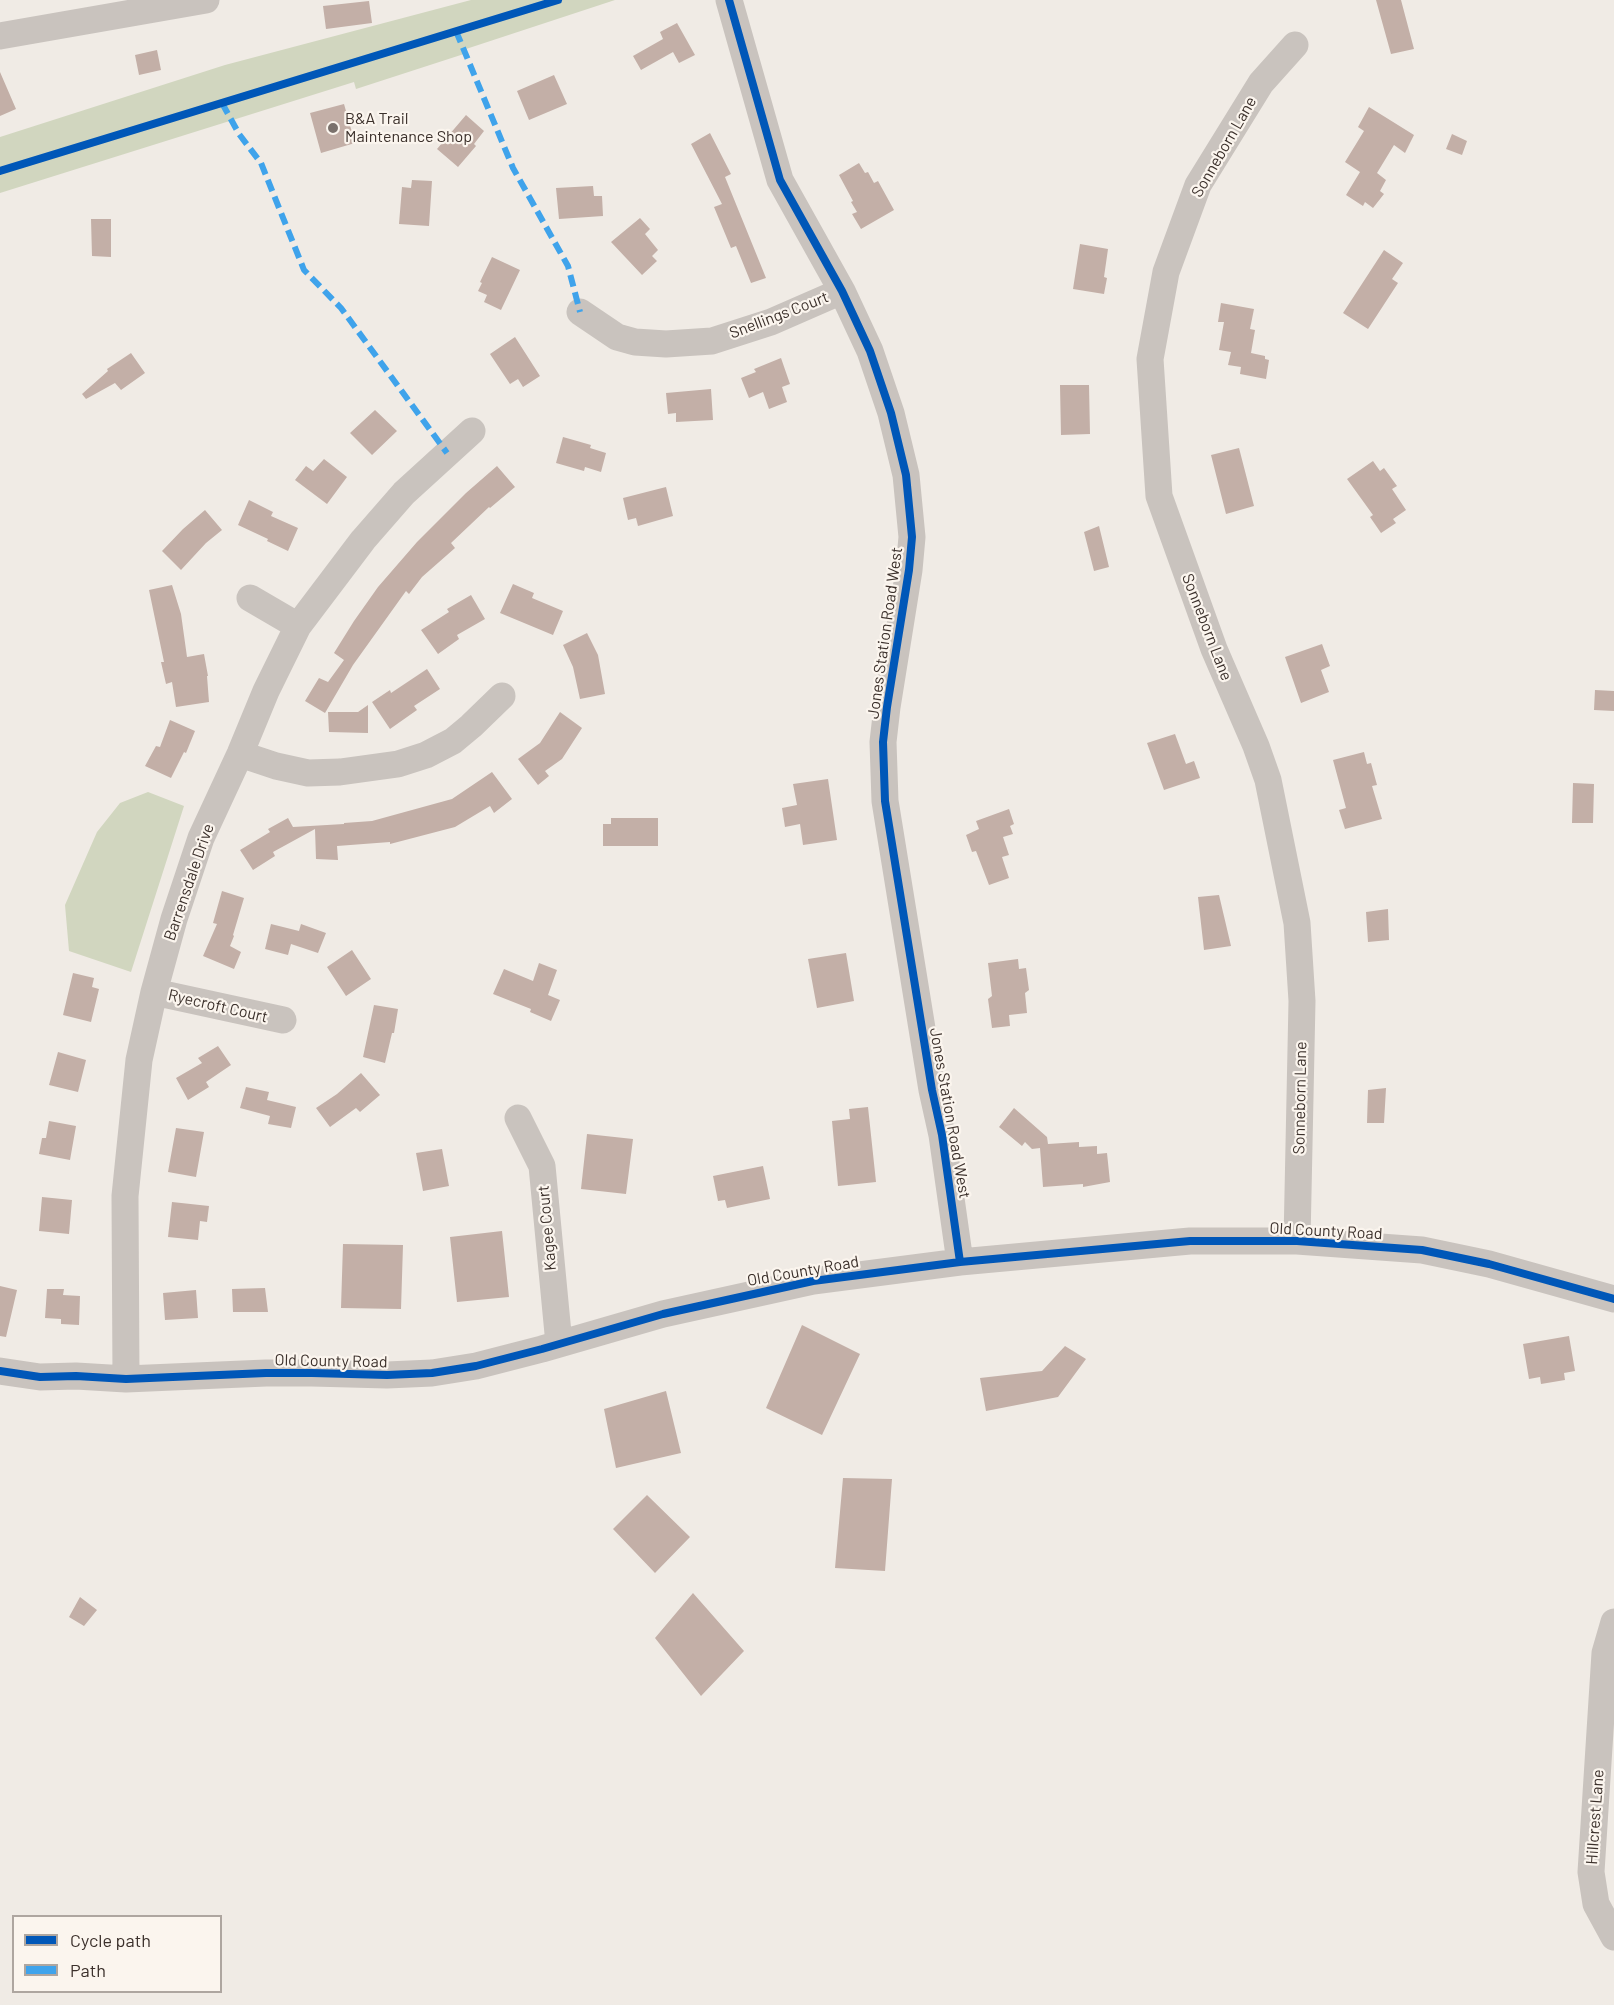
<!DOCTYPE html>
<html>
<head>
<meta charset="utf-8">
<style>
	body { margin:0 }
	#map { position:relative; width:1614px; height:2005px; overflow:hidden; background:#f0ebe5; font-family:Barlow,sans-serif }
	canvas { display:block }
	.legend { position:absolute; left:12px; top:1915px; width:210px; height:78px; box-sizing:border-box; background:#fbf5ee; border:2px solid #aea6a0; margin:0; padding:8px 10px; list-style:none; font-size:18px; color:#3b302b }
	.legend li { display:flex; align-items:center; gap:12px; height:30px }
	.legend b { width:30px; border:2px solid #aea6a0 }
</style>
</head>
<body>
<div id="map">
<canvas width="1614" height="2005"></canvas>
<ul class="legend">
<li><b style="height:8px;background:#0057b8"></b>Cycle path</li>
<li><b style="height:8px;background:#3fa3eb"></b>Path</li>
</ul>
</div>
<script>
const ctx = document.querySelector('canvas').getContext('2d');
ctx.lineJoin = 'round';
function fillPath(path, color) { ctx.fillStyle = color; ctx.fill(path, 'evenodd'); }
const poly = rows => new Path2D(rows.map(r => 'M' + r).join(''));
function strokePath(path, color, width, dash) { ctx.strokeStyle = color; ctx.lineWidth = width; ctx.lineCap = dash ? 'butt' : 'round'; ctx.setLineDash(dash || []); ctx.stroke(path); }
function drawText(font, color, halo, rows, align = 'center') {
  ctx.font = font + ' Barlow,sans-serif'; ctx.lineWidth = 4.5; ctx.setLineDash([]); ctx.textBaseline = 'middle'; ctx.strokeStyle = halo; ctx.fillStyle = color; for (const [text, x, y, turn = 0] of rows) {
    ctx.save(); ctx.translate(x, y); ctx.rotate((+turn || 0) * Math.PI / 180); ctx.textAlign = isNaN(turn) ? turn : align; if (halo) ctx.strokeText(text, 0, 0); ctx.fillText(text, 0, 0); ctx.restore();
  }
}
fillPath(poly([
	[471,0,615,0,466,49,467,53,356,89,354,82,0,193,0,137,225,65],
	[148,792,184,806,131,972,69,951,65,905,97,832,120,803]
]), '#d1d6bf');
fillPath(poly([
	[1376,0,1401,0,1414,49,1391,54],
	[369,1,372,23,326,29,323,6],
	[677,23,695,55,679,63,673,52,641,70,633,56,663,39,660,32],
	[157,50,161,70,139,75,135,55],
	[0,72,16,109,0,116],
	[554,75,567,104,529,120,517,91],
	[344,104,355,143,321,153,310,113],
	[1369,107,1414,135,1405,153,1394,145,1377,173,1386,180,1380,191,1384,194,1373,208,1365,202,1363,206,1346,195,1360,172,1345,162,1364,131,1358,127],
	[466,115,484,131,474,144,476,146,458,167,437,149],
	[710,133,731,174,725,177,766,278,751,283,736,246,731,248,714,207,722,204,691,144],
	[1452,134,1467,141,1462,155,1446,149],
	[859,163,865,173,868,172,874,183,878,181,894,210,861,229,852,214,857,212,851,202,853,201,839,175],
	[412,180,432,181,429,226,399,224,402,187,411,188],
	[593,186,594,196,602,196,603,216,559,219,556,188],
	[640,218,650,229,645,234,658,250,652,256,657,261,642,275,611,242],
	[91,219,111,219,111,257,92,256],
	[1080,244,1108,249,1104,277,1107,278,1104,294,1073,289],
	[1384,250,1403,263,1392,279,1398,283,1368,329,1343,313],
	[492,257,520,270,501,310,484,302,487,295,478,291,482,283,480,282],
	[1221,303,1254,309,1250,329,1255,330,1251,353,1265,356,1265,359,1269,360,1266,379,1240,374,1241,367,1228,365,1231,352,1219,350,1224,322,1218,322],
	[515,337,540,376,523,387,518,379,510,384,490,354],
	[131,353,145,373,121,390,115,383,86,399,82,394,108,371,107,369],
	[781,358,790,384,782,387,787,402,769,409,763,392,749,398,741,378,756,372,754,369],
	[1060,385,1089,385,1090,434,1061,435],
	[711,389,713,420,676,422,676,413,668,414,666,393],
	[375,410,397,431,372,455,350,433],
	[563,437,591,445,590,448,606,453,601,472,585,467,584,471,556,463],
	[1239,448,1254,506,1226,514,1211,455],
	[324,459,347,477,327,504,295,480,306,466,313,471],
	[1373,461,1380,471,1384,468,1397,486,1392,489,1406,510,1393,519,1396,523,1381,533,1370,517,1373,515,1347,479],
	[497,466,515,487,490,508,489,507,451,543,455,548,422,577,409,594,406,591,353,665,325,713,305,701,319,678,328,682,344,660,334,653,354,621,378,587,417,542,466,493],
	[666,487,673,516,638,526,636,518,628,520,623,498],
	[249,500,273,512,271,516,298,528,288,551,267,541,268,539,238,525],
	[205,510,222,530,206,543,181,570,162,551,183,529],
	[1099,526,1109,567,1094,571,1084,532],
	[513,584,534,593,532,598,563,611,553,635,500,613],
	[172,585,181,614,187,657,204,654,208,676,207,676,209,702,176,707,172,682,166,684,161,662,164,662,149,590],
	[471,595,485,619,457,635,459,639,438,654,421,630,449,612,447,609],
	[587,633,598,655,605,694,580,699,573,667,563,645],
	[1322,644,1330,666,1321,670,1329,692,1301,703,1285,657],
	[427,669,440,689,414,706,417,710,390,729,372,702,390,690,391,693],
	[1595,690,1614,691,1614,711,1594,710],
	[368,705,368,733,329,732,328,712,358,712],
	[560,712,582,728,562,759,545,771,549,776,538,785,518,759,540,743],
	[170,720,195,731,186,753,184,752,171,778,145,766,156,746,160,747],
	[1175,734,1186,764,1194,761,1200,778,1164,790,1147,743],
	[1364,752,1367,764,1371,763,1377,785,1372,786,1382,819,1345,829,1339,810,1346,808,1333,760],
	[492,772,512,799,494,813,490,806,455,827,390,844,390,842,337,846,338,860,316,859,315,829,273,852,275,856,253,870,240,850,270,832,268,829,288,818,293,827,344,824,344,823,372,821,452,799],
	[828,779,837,840,803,845,800,824,785,827,782,808,797,805,793,784],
	[1573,783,1594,784,1593,823,1572,823],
	[1009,809,1014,824,1010,826,1013,834,1003,837,1009,855,1002,857,1009,878,989,885,976,851,972,852,966,835,979,829,976,821],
	[611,818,658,818,658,846,603,846,603,824,611,824],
	[222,891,244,898,233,935,234,936,230,946,241,952,234,969,203,956,217,924,213,923],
	[1219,895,1231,946,1204,950,1198,897],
	[1388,909,1389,940,1368,942,1366,912],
	[271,924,299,931,301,924,326,933,318,953,291,944,288,955,265,949],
	[352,950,371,979,346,996,327,967],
	[846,953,854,1001,817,1008,808,959],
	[1018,959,1019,969,1026,968,1029,990,1025,993,1027,1013,1009,1015,1010,1026,992,1028,988,999,992,996,988,963],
	[539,963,557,970,548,995,560,1000,551,1021,530,1012,531,1009,493,994,504,969,533,981],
	[73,973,94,978,92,987,99,989,91,1022,63,1015],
	[374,1005,398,1009,394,1033,392,1033,385,1063,363,1057],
	[218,1046,231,1065,206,1082,209,1087,188,1100,176,1078,202,1063,198,1058],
	[58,1052,86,1060,78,1092,49,1085],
	[361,1073,380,1095,360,1112,356,1108,330,1127,316,1108,337,1094],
	[246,1087,269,1092,267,1100,296,1107,291,1128,268,1124,270,1116,240,1108],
	[1386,1088,1384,1123,1367,1123,1368,1090],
	[868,1107,876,1182,838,1186,832,1121,850,1119,849,1109],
	[1014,1108,1047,1137,1048,1144,1079,1142,1079,1147,1097,1146,1097,1154,1107,1153,1110,1182,1083,1187,1083,1184,1043,1187,1040,1148,1032,1149,1025,1142,1022,1146,999,1127],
	[49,1121,76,1126,70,1160,39,1154,42,1138,46,1138],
	[176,1128,204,1132,196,1177,168,1172],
	[587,1134,633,1139,626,1194,581,1189],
	[442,1149,449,1186,423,1191,416,1153],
	[763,1166,770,1199,727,1208,725,1200,718,1201,713,1176],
	[42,1197,72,1200,69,1234,39,1231],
	[172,1202,209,1206,207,1222,200,1221,198,1240,168,1237],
	[502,1231,509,1297,457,1302,450,1237],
	[343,1244,403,1245,401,1309,341,1308],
	[0,1286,17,1290,6,1337,0,1336],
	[265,1288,268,1312,233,1312,232,1289],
	[47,1289,64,1289,63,1295,80,1296,79,1325,61,1324,61,1319,45,1318],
	[196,1290,198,1318,165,1320,163,1293],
	[802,1325,860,1354,822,1435,766,1408],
	[1569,1336,1575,1371,1564,1373,1565,1380,1541,1384,1540,1377,1529,1379,1523,1344],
	[1065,1346,1086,1359,1058,1397,986,1411,980,1378,1042,1371],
	[666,1391,681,1453,616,1468,604,1409],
	[843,1478,892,1479,885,1571,835,1568],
	[647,1495,690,1537,655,1573,613,1529],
	[693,1593,744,1651,701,1696,655,1638],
	[80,1597,97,1610,84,1626,69,1617]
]), '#c3afa7');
strokePath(poly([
	[729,0,780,180,842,291,870,351,891,413,906,475,912,537,909,570,887,707,883,742,885,801,932,1090,942,1135,960,1262],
	[0,36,206,0],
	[1295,45,1261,83,1198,185,1166,272,1150,359,1159,496,1214,649,1256,746,1268,780,1297,923,1302,1001,1297,1241],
	[580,312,617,337,635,342,666,344,712,341,771,322,842,291],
	[250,598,298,626],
	[240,754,276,766,308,773,340,772,398,764,426,755,453,741,471,726,502,696],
	[154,992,283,1020],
	[518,1118,542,1166,559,1344],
	[0,1371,40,1377,76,1376,126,1379,266,1373,312,1373,387,1375,432,1373,476,1366,542,1349,663,1314,813,1281,960,1262,1190,1241,1297,1241,1422,1250,1489,1264,1614,1299],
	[126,1379,125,1196,139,1060,154,992,174,919,201,838,240,754,266,691,298,626,363,540,404,493,472,431],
	[1614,1622,1605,1653,1591,1872,1596,1904,1614,1937]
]), '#c9c3be', 27);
strokePath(poly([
	[456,31,513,168,568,266,580,312],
	[222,103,239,134,261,163,304,270,341,308,447,453]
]), '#3fa3eb', 6, [12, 6]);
strokePath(poly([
	[729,0,780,180,842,291,870,351,891,413,906,475,912,537,909,570,887,707,883,742,885,801,932,1090,942,1135,960,1262],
	[0,171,558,0],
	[0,1371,40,1377,76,1376,126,1379,266,1373,312,1373,387,1375,432,1373,476,1366,542,1349,663,1314,813,1281,960,1262,1190,1241,1297,1241,1422,1250,1489,1264,1614,1299]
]), '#0057b8', 8);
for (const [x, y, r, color] of [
	[333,128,6,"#7a716c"]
]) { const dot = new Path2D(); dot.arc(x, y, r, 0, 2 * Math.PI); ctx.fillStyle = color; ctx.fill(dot); strokePath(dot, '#fbf5ee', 2); }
drawText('16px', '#3b302b', '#fbf5ee', [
	["B&A Trail",345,119],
	["Maintenance Shop",345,137]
], 'left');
drawText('16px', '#3b302b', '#fbf5ee', [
	["Sonneborn Lane",1224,147,-60],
	["Snellings Court",779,315,-21],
	["Sonneborn Lane",1207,627,69],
	["Jones Station Road West",885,633,-82],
	["Barrensdale Drive",189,882,-71],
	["Ryecroft Court",218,1006,13],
	["Sonneborn Lane",1300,1098,-89],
	["Jones Station Road West",950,1113,80],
	["Kagee Court",547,1228,-95],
	["Old County Road",1326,1231,3],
	["Old County Road",803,1271,-10],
	["Old County Road",331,1361,1],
	["Hillcrest Lane",1595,1817,-86]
]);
</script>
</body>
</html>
